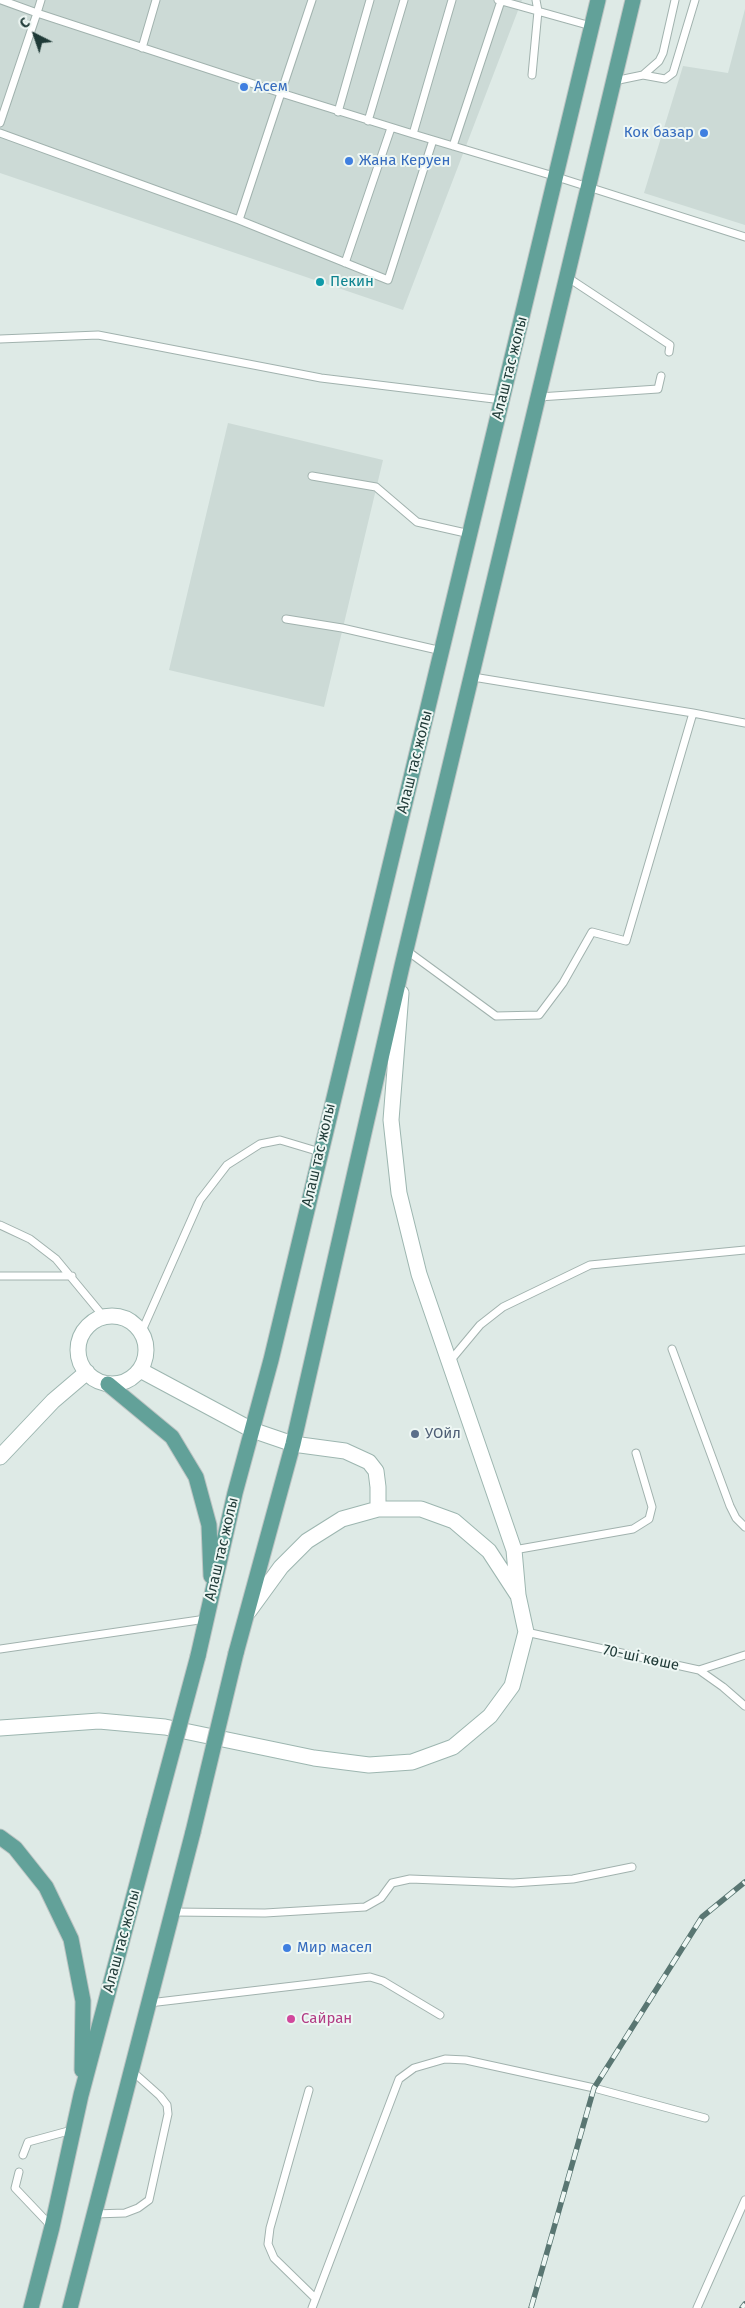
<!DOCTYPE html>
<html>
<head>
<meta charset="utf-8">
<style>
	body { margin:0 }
	#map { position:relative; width:745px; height:2308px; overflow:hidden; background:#deeae6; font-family:"Fira Sans",sans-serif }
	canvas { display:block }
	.north { position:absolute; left:10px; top:10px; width:50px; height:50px; -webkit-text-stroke:4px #eef7f4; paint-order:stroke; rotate:319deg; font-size:14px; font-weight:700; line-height:20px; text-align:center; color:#1f3a37 }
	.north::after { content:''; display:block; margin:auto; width:18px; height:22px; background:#1f3a37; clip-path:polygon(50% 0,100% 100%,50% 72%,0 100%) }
</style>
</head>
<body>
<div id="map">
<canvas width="745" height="2308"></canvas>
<div class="north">С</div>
</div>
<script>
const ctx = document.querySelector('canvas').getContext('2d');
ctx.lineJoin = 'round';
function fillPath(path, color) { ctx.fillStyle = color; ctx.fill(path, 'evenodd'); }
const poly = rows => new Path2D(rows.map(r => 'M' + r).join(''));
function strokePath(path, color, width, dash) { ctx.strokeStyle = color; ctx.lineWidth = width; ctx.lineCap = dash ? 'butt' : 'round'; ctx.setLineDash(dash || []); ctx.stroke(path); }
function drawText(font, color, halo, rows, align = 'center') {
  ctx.font = font + ' "Fira Sans",sans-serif'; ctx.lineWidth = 4; ctx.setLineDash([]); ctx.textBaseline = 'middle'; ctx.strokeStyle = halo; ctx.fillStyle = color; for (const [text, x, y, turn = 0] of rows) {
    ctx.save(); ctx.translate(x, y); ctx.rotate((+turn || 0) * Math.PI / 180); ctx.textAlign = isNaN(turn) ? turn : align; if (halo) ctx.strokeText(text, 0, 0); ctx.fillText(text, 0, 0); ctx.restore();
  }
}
fillPath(poly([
	[0,0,522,0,403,310,0,173],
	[745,9,745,225,644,193,683,66,728,73],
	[228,423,383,460,324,707,169,670]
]), '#ccdad6');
const lane = poly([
	[1,0,37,13,41,0],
	[312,0,281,93,413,134],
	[452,0,413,134,557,177,745,237],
	[498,0,591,26],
	[142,48,156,0],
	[532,75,538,11,536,0],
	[643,75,665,79,673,73,695,0],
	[614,81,643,75,659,61,663,53,675,0],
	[338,112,370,0],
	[368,121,404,0],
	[0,123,37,13,281,93,239,220,0,133],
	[453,146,501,1],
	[239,220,388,280,433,140],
	[345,263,391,128],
	[567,277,670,345,669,352],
	[0,339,98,335,321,378,502,400],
	[539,397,658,389,661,376],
	[312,476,376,487,417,522,470,534],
	[286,619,342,628,442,651],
	[693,713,745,723],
	[406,950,496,1016,539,1015,563,983,592,932,626,941,693,713,473,677],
	[0,1225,30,1239,56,1259,104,1317],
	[0,1276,72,1276],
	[141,1333,200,1200,227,1165,260,1144,280,1140,320,1152],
	[672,1349,730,1506,736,1518,745,1527],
	[450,1361,480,1325,503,1307,590,1265,745,1250],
	[514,1550,633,1529,649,1519,652,1507,636,1453],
	[526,1632,699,1670,723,1687,745,1706],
	[0,1649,206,1619],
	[699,1670,745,1655],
	[173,1912,265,1913,365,1907,381,1898,392,1883,410,1879,513,1883,573,1879,632,1867],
	[149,2003,370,1977,383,1981,440,2015],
	[309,2090,270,2228,268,2244,274,2258,315,2298],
	[23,2155,28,2142,72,2130],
	[19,2172,15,2188,52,2227],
	[95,2214,125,2213,138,2208,149,2200,168,2114,167,2105,160,2096,132,2071],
	[312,2308,399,2079,414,2068,445,2059,466,2060,594,2088,705,2118],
	[697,2308,745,2200]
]);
const secondary = poly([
	'78 1350a34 34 0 1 1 68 0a34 34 0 1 1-68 0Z',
	[140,1370,252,1430,293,1444,345,1451,369,1462,376,1471,378,1487,378,1509],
	[0,1457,53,1401,87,1372],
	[249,1611,281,1567,307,1541,342,1519,378,1509,421,1509,454,1521,489,1551,517,1594],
	[0,1728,99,1721,165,1727,314,1758,369,1765,412,1762,453,1747,490,1716,512,1686,526,1632,518,1595,514,1550,419,1274,399,1193,391,1120,401,993]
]);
const primary = poly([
	[108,1384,172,1437,196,1477,209,1525,211,1576],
	[236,1653,293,1444,402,966,633,0],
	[198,1656,235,1493,271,1360,598,0],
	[0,1837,15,1848,46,1887,71,1939,83,2001,82,2070],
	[31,2308,52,2227,81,2095,154,1820],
	[70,2308,193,1832]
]);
strokePath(lane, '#a1b2ae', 9);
strokePath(secondary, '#9db6b0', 17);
strokePath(primary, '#bcc4c3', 17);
strokePath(lane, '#fff', 7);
strokePath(secondary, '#fff', 15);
strokePath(primary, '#62a199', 15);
const rail = poly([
	[531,2308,594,2088,702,1917,745,1882],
	[742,2308,745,2304]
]);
strokePath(rail, '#597672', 5.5);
strokePath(rail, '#eef7f4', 4, [11]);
const primaryBridge = poly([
	[154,1820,198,1656],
	[193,1832,236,1653]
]);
strokePath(primaryBridge, '#bcc4c3', 17, []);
strokePath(primaryBridge, '#62a199', 15);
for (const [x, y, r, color] of [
	[244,87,5,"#3f7fe0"],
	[704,133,5,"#3f7fe0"],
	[349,161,5,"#3f7fe0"],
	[320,282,5,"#0f9aa8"],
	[415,1434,5,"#5c6f8a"],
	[287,1948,5,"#3f7fe0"],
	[291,2019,5,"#d1479c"]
]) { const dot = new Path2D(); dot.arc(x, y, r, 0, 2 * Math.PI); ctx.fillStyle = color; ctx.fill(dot); strokePath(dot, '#eef7f4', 2); }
drawText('15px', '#366cbe', '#eef7f4', [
	["Асем",254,87],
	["Кок базар",694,133,"right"],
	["Жана Керуен",359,161],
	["Мир масел",297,1948]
], 'left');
drawText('15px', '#0d838f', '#eef7f4', [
	["Пекин",330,282]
], 'left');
drawText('15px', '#1f3a37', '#eef7f4', [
	["Алаш тас жолы",510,368,-76],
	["Алаш тас жолы",415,762,-76],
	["Алаш тас жолы",319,1155,-77],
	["Алаш тас жолы",222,1549,-77],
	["70-ші көше",641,1658,12],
	["Алаш тас жолы",122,1941,-75]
]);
drawText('15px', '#4e5e75', '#eef7f4', [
	["УОйл",425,1434]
], 'left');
drawText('15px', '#b23c85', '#eef7f4', [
	["Сайран",301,2019]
], 'left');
</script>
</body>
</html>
